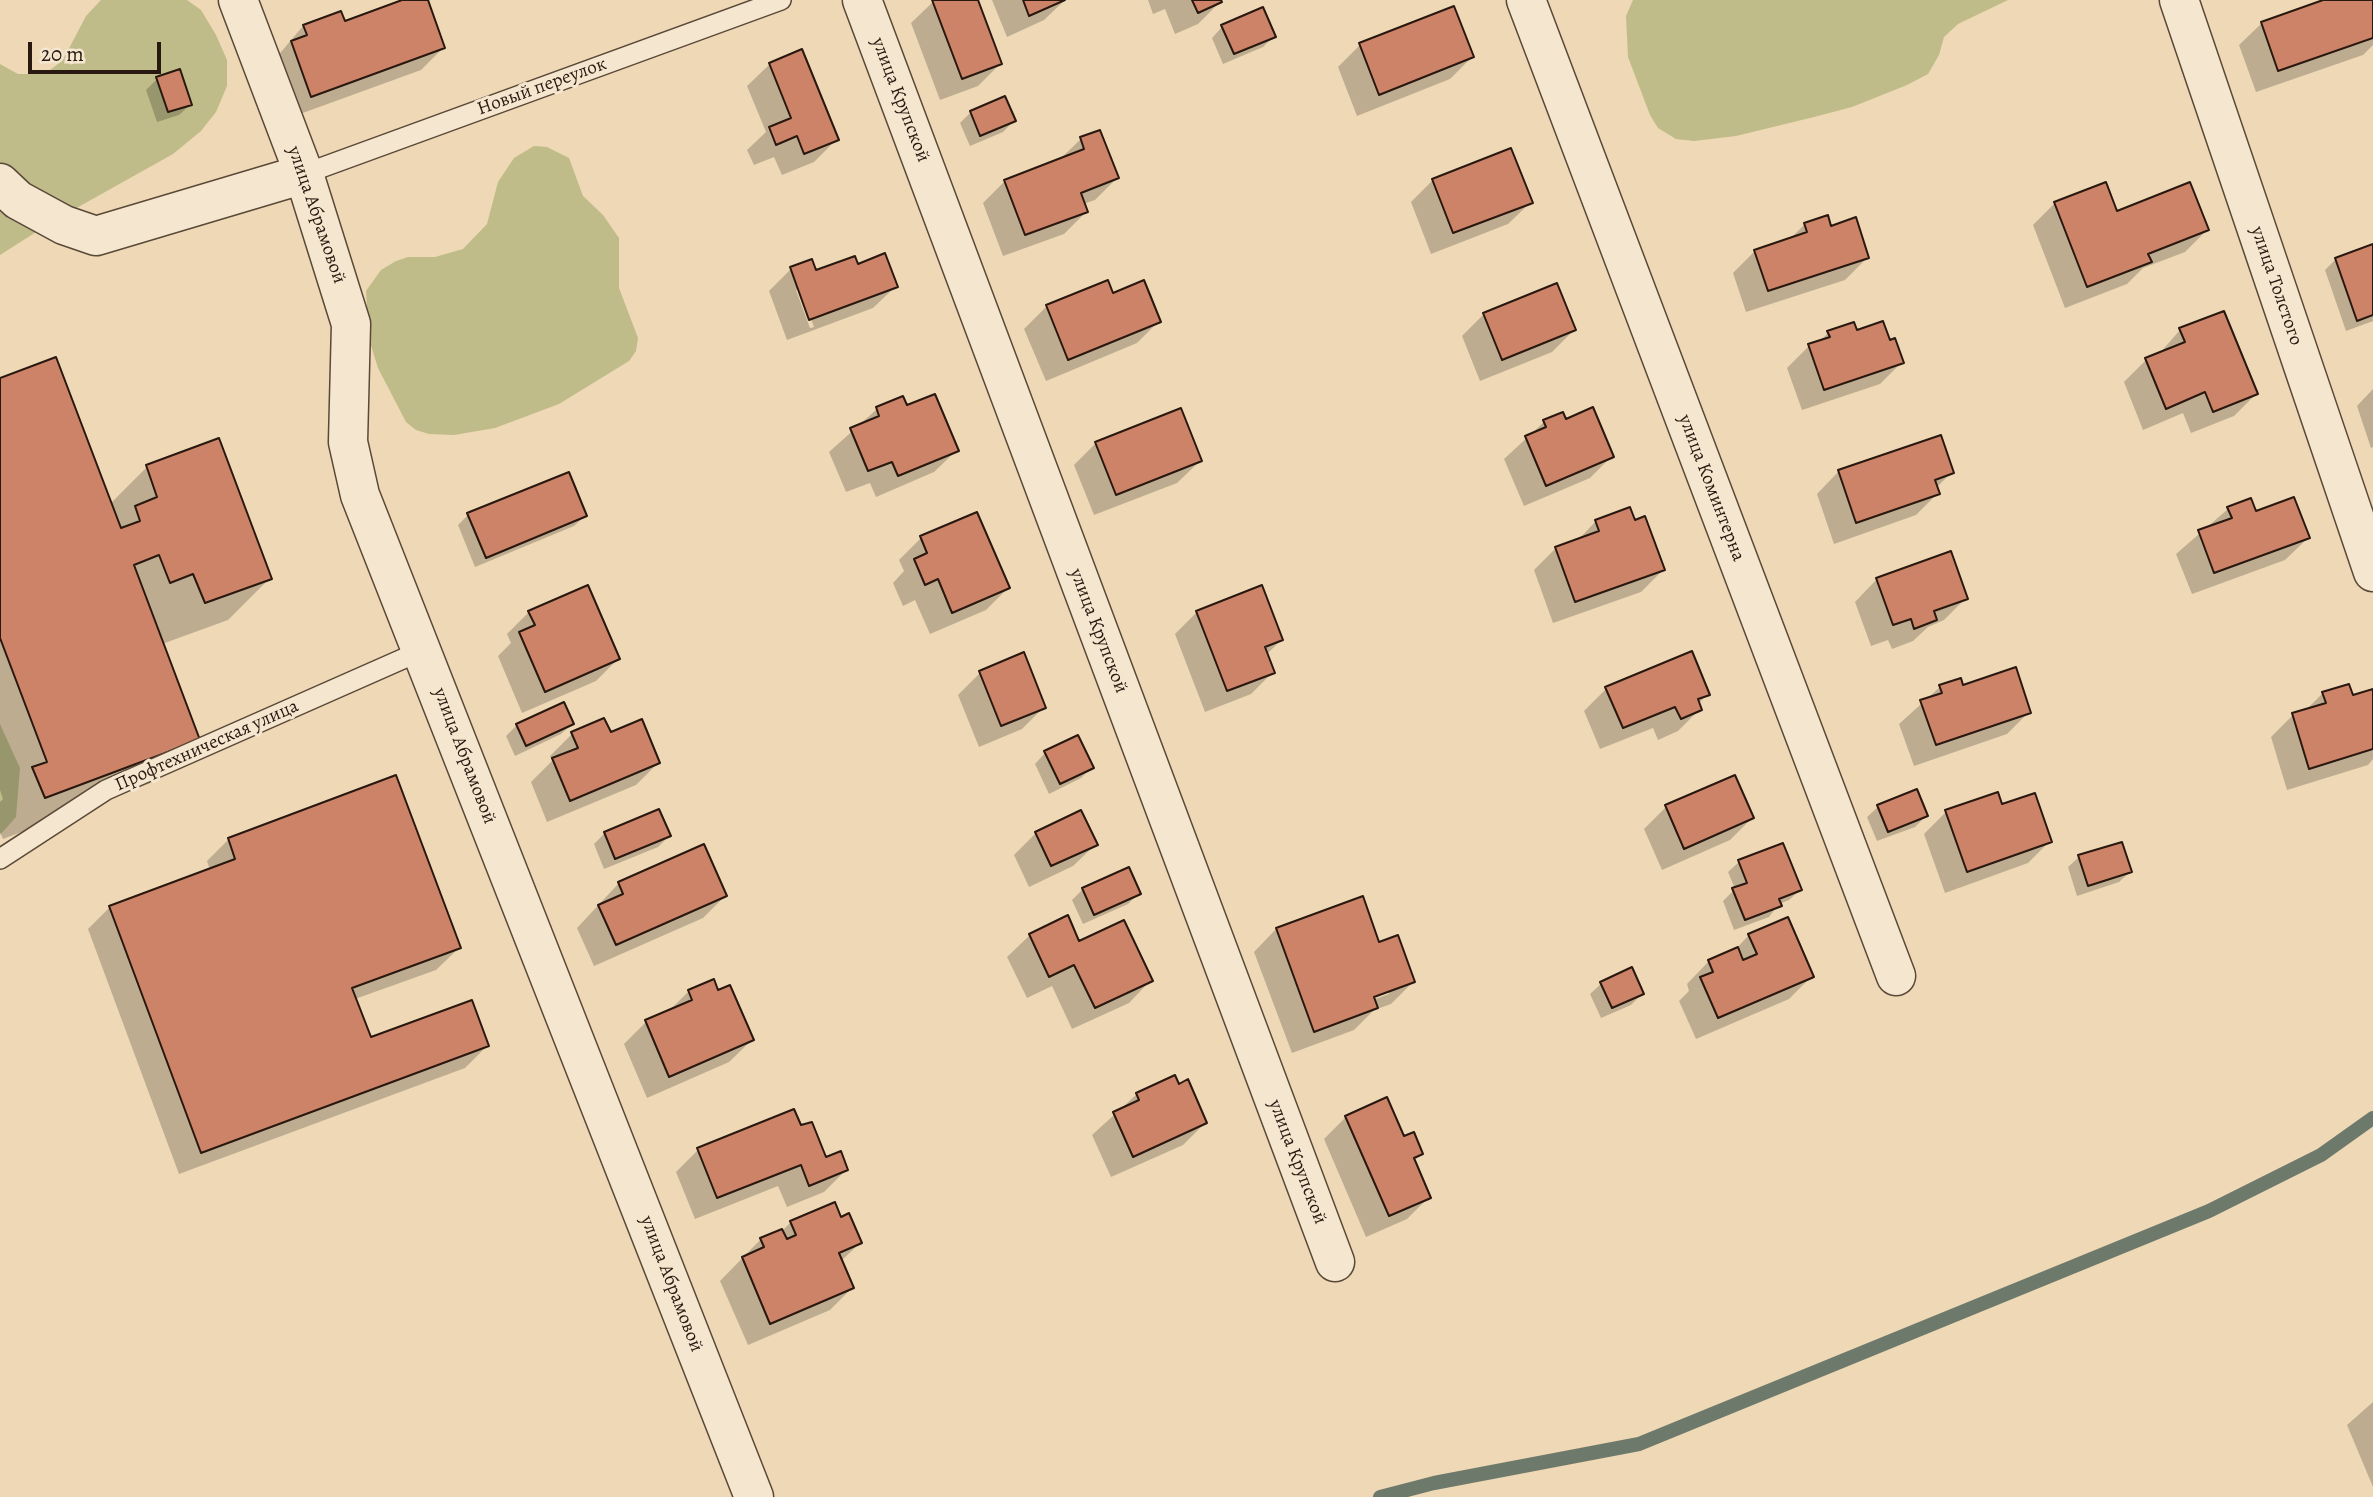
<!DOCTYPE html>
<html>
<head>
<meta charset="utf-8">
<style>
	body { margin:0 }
	#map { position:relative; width:2373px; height:1497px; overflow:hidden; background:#eed8b5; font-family:Alegreya,serif }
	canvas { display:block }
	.scale { position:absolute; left:28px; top:42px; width:133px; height:32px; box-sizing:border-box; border:4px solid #28180f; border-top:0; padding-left:9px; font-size:21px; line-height:24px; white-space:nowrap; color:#28180f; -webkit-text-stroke:5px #f4e6cf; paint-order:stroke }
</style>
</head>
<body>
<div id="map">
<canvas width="2373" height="1497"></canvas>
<div class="scale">20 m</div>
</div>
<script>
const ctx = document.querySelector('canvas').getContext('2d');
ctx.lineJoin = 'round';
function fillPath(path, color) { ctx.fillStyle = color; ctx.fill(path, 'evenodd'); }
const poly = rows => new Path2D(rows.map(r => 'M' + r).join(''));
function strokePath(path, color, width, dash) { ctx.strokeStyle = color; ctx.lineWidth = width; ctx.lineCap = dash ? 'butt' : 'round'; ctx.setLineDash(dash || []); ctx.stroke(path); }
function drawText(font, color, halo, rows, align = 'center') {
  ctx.font = font + ' Alegreya,serif'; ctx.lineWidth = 6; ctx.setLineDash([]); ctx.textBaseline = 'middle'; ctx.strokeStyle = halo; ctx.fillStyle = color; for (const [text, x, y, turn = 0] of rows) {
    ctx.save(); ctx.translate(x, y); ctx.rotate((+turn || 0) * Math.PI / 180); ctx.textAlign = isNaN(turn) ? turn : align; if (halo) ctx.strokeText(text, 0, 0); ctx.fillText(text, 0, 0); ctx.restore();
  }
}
fillPath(poly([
	[101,0,187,0,201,10,216,35,227,60,227,86,216,112,201,131,173,154,55,220,0,255,0,64,18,74,45,74,63,60,86,16],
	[1633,0,2008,0,1958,24,1944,37,1939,55,1928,74,1907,85,1852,107,1814,117,1736,136,1694,141,1676,139,1658,128,1650,115,1628,57,1626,16],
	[534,146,547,147,569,158,583,196,603,215,619,238,619,288,638,338,636,351,629,361,559,404,495,428,454,435,429,434,416,430,406,422,378,368,369,339,366,291,381,270,396,261,408,257,435,257,463,249,487,224,498,182,514,158],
	[0,724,20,768,16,817,0,835]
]), '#bfbc89');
fillPath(poly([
	[407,0,426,0,443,48,421,70,289,118,270,65,303,26,344,23],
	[935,0,976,0,1000,64,978,86,940,100,911,23],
	[992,0,1065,0,1044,20,1007,37],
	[1148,0,1219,0,1220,2,1198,24,1175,34,1165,9,1153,14],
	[2328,0,2373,0,2373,45,2363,55,2256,92,2239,45,2262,23],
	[1222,27,1274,36,1263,47,1223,64,1212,38],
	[1360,45,1472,57,1450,79,1357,116,1338,67],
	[770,64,836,140,814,162,782,175,774,157,754,165,747,150,766,132,747,86],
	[157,79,190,105,179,115,157,122,146,90],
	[971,112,1014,121,1003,132,970,146,960,123],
	[1081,139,1117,178,1095,200,1083,204,1086,212,1064,234,1003,256,983,203,1005,181,1059,160],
	[1433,180,1531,202,1508,224,1431,254,1411,202],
	[2055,203,2116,213,2207,230,2185,252,2143,268,2127,284,2065,308,2033,225],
	[1805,224,1830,228,1867,258,1845,280,1746,312,1733,273,1755,251,1790,239],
	[2373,246,2373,321,2346,331,2325,270,2336,259],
	[857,266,896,286,873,308,787,340,769,291,791,269,815,273],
	[796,290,800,290,814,327,810,328],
	[1107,282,1112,295,1159,321,1137,343,1046,381,1024,329,1046,307],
	[1484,314,1574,330,1552,352,1480,381,1462,336],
	[2180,330,2256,394,2234,416,2191,433,2183,413,2143,430,2124,382,2146,360,2159,354],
	[1856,332,1888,342,1902,362,1880,384,1802,410,1787,368,1809,346,1818,343,1828,333],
	[0,380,110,504,147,467,218,440,270,578,228,620,162,644,198,739,156,781,3,839,0,832,0,802,3,799,0,790],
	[2373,389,2373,447,2371,448,2357,406],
	[906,407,957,450,934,472,876,497,870,483,846,492,829,452,877,409],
	[1544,422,1612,456,1590,478,1524,506,1504,459],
	[1096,443,1200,461,1177,483,1094,515,1074,465],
	[1839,471,1952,472,1936,488,1938,493,1916,515,1834,544,1817,494],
	[2228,509,2255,513,2308,538,2285,560,2192,594,2176,554],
	[468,515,585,516,574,526,475,567,458,525],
	[1596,521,1634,522,1663,570,1641,592,1553,623,1534,570,1556,548,1577,541],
	[921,538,1008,588,986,610,930,634,915,600,903,606,893,583,904,571,899,560],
	[1877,579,1966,598,1944,620,1928,627,1913,641,1892,649,1888,640,1871,646,1855,602],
	[529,612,618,659,596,681,522,713,498,656,511,643,507,634],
	[1197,612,1281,640,1266,655,1273,672,1251,694,1205,712,1175,634],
	[980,673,1044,707,1022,729,979,747,958,695],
	[1940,687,2029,712,2007,734,1914,766,1899,724],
	[1606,689,1708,694,1698,704,1700,709,1678,731,1658,740,1653,728,1600,749,1584,711],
	[2373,690,2373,759,2368,765,2287,790,2271,737,2293,715,2305,711,2323,693,2352,697],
	[572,724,561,734,515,756,506,736,517,725],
	[572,734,658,763,636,785,547,822,531,782,552,761,550,756],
	[1045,753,1092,767,1081,778,1049,794,1035,764],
	[1666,807,1752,818,1730,840,1662,870,1644,829],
	[1878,807,1926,816,1915,827,1877,841,1867,817],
	[1080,812,1096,844,1073,866,1029,887,1014,855,1036,833],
	[1946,812,2050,841,2028,863,1945,893,1924,834],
	[605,833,669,836,658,847,604,869,594,844],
	[229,839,459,948,436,970,355,999,370,1040,487,1046,465,1068,179,1174,88,929,110,907,210,870,207,861],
	[2079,857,2130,872,2119,882,2077,896,2068,867],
	[1739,862,1800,890,1789,900,1779,904,1769,917,1734,930,1723,901,1735,889,1728,872],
	[619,883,725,896,703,918,594,966,577,928],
	[1083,889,1139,893,1128,904,1083,924,1072,900],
	[1362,898,1378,944,1413,982,1391,1004,1374,1010,1354,1030,1292,1053,1254,952,1276,929],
	[1389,990,1389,994,1367,1002,1365,999],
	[1067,918,1079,943,1151,980,1129,1003,1072,1029,1052,986,1027,998,1007,957,1030,935],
	[1749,935,1811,977,1789,999,1696,1039,1679,1001,1689,991,1687,984,1709,961,1734,951],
	[1601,984,1642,994,1631,1005,1601,1018,1590,994],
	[689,991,718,992,752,1040,729,1062,647,1098,624,1044,646,1022,668,1012],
	[1178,1086,1205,1123,1183,1145,1111,1177,1092,1135,1137,1094],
	[1346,1117,1404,1138,1421,1153,1414,1161,1429,1197,1407,1219,1366,1237,1324,1139],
	[800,1127,825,1159,846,1170,824,1192,787,1207,778,1186,695,1219,676,1172,698,1150],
	[840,1219,860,1243,840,1262,852,1288,830,1310,748,1345,720,1281,761,1239,782,1231,791,1222],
	[2373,1402,2373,1487,2347,1425]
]), '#0003');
strokePath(poly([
	[1380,1497,1434,1483,1639,1444,2209,1211,2321,1155,2373,1118]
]), '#6d7a6b', 14);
const building = poly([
	[402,0,428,0,445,48,311,97,291,41,307,35,303,25,341,11,345,21,402,0],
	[932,0,978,0,1002,64,962,79,932,0],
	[1023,0,1065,0,1029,16,1023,0],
	[1192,0,1221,0,1222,2,1198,13,1192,0],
	[2323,0,2373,0,2373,38,2278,71,2261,22,2323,0],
	[1454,6,1474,57,1379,95,1359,43,1454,6],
	[1263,7,1276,37,1234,54,1221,25,1263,7],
	[802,49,839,140,804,154,797,136,776,145,769,127,791,118,769,63,802,49],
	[180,69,192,105,168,112,156,77,180,69],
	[1005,96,1016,121,980,136,970,111,1005,96],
	[1100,130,1119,178,1081,193,1088,212,1025,235,1004,180,1084,149,1080,137,1100,130],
	[1511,148,1533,203,1453,233,1432,179,1511,148],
	[2106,182,2117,211,2190,182,2209,230,2148,254,2152,262,2087,287,2054,202,2106,182],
	[1828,215,1831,226,1856,217,1869,258,1768,291,1754,250,1807,232,1804,223,1828,215],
	[2373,244,2373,315,2357,321,2335,258,2373,244],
	[885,253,898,287,809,320,790,267,812,259,816,270,855,256,858,264,885,253],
	[1108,280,1113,293,1144,280,1161,322,1068,360,1046,305,1108,280],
	[1557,283,1576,330,1502,360,1483,313,1557,283],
	[2224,311,2258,394,2213,412,2205,392,2166,409,2145,358,2185,342,2179,328,2224,311],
	[1883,321,1890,340,1895,338,1904,363,1824,390,1808,344,1830,337,1827,331,1854,322,1857,330,1883,321],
	[56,357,121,528,140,521,135,506,157,497,146,465,219,438,272,579,205,603,193,574,170,583,159,555,134,565,200,740,45,798,32,767,47,762,0,638,0,378,56,357],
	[935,394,959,451,898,476,892,462,868,471,850,428,879,416,876,407,903,396,907,405,935,394],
	[1593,407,1614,457,1546,486,1525,436,1546,427,1543,420,1563,412,1566,419,1593,407],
	[1181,408,1202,461,1116,495,1095,442,1181,408],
	[1941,435,1954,473,1935,480,1940,494,1856,523,1838,470,1941,435],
	[569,472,587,516,486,558,467,513,569,472],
	[2294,497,2310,538,2214,573,2198,530,2232,518,2227,507,2251,498,2256,511,2294,497],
	[1630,507,1635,520,1645,516,1665,570,1575,602,1555,547,1599,531,1595,520,1630,507],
	[977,512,1010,588,952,613,938,579,925,585,914,559,927,553,920,536,977,512],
	[1951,551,1968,599,1934,611,1937,620,1914,629,1911,619,1893,625,1876,578,1951,551],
	[588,585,620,659,545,692,519,632,535,625,528,611,588,585],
	[1262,585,1283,640,1265,647,1275,673,1227,691,1196,611,1262,585],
	[1692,651,1710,695,1698,699,1702,710,1681,719,1675,707,1623,728,1605,687,1692,651],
	[1024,652,1046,708,1001,726,979,671,1024,652],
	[2016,667,2031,713,1936,745,1920,700,1942,693,1939,685,1961,678,1963,685,2016,667],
	[2349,684,2353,695,2373,689,2373,749,2309,769,2292,713,2326,703,2322,692,2349,684],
	[564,702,574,724,526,746,516,724,564,702],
	[604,718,611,732,642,719,660,763,570,801,552,758,578,748,571,732,604,718],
	[1078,735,1094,768,1060,784,1044,751,1078,735],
	[396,775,461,948,352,988,371,1037,472,1000,489,1046,201,1153,109,906,235,859,228,838,396,775],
	[1735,775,1754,818,1684,849,1665,805,1735,775],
	[1917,789,1928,816,1888,832,1877,805,1917,789],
	[1998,792,2002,804,2035,793,2052,842,1967,872,1945,810,1998,792],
	[659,809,671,836,615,859,604,832,659,809],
	[1081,810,1098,845,1051,866,1035,832,1081,810],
	[2122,842,2132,872,2088,886,2078,855,2122,842],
	[1783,843,1802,890,1779,899,1782,906,1745,920,1732,888,1747,883,1738,860,1783,843],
	[704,844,727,896,616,945,598,905,623,894,618,882,704,844],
	[1129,867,1141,894,1094,915,1082,888,1129,867],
	[1363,896,1379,942,1398,935,1415,982,1374,997,1378,1008,1314,1032,1276,928,1363,896],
	[1068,915,1079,941,1124,920,1153,981,1095,1008,1074,965,1049,977,1029,934,1068,915],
	[1788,917,1814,977,1718,1018,1700,977,1713,972,1708,960,1738,947,1743,960,1757,954,1748,934,1788,917],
	[1632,967,1644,994,1612,1008,1600,982,1632,967],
	[714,979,718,990,730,985,754,1040,669,1077,645,1020,692,1000,688,990,714,979],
	[1175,1075,1179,1084,1188,1079,1207,1123,1133,1157,1113,1112,1139,1100,1136,1093,1175,1075],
	[1387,1097,1404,1136,1414,1132,1423,1154,1414,1158,1431,1198,1389,1216,1345,1116,1387,1097],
	[794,1109,801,1125,812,1122,826,1157,841,1151,848,1170,809,1186,801,1165,717,1198,697,1148,794,1109],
	[835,1202,841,1217,849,1213,862,1243,839,1253,854,1288,770,1324,742,1257,764,1247,760,1238,782,1229,787,1239,796,1235,790,1221,835,1202]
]);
fillPath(building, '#cc8367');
strokePath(building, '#28180f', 2);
const service = poly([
	[304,174,781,0],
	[0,859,106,790,423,650]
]);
const minor = poly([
	[238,0,304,174,351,324,348,442,360,495,754,1497],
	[862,0,1335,1262],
	[1526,0,1896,976],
	[2179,0,2373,572],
	[0,183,18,200,64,225,96,236,304,174]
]);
strokePath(service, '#5a4838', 22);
strokePath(minor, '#5a4838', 41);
strokePath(service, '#f4e6cf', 19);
strokePath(minor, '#f4e6cf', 38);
drawText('19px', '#28180f', '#f4e6cf', [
	["Новый переулок",542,87,-20],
	["улица Крупской",900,100,69],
	["улица Абрамовой",316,215,71],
	["улица Толстого",2276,286,71],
	["улица Коминтерна",1711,488,69],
	["улица Крупской",1098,631,69],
	["Профтехническая улица",207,746,-24],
	["улица Абрамовой",464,756,69],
	["улица Крупской",1297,1162,69],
	["улица Абрамовой",671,1284,69]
]);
</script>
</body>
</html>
